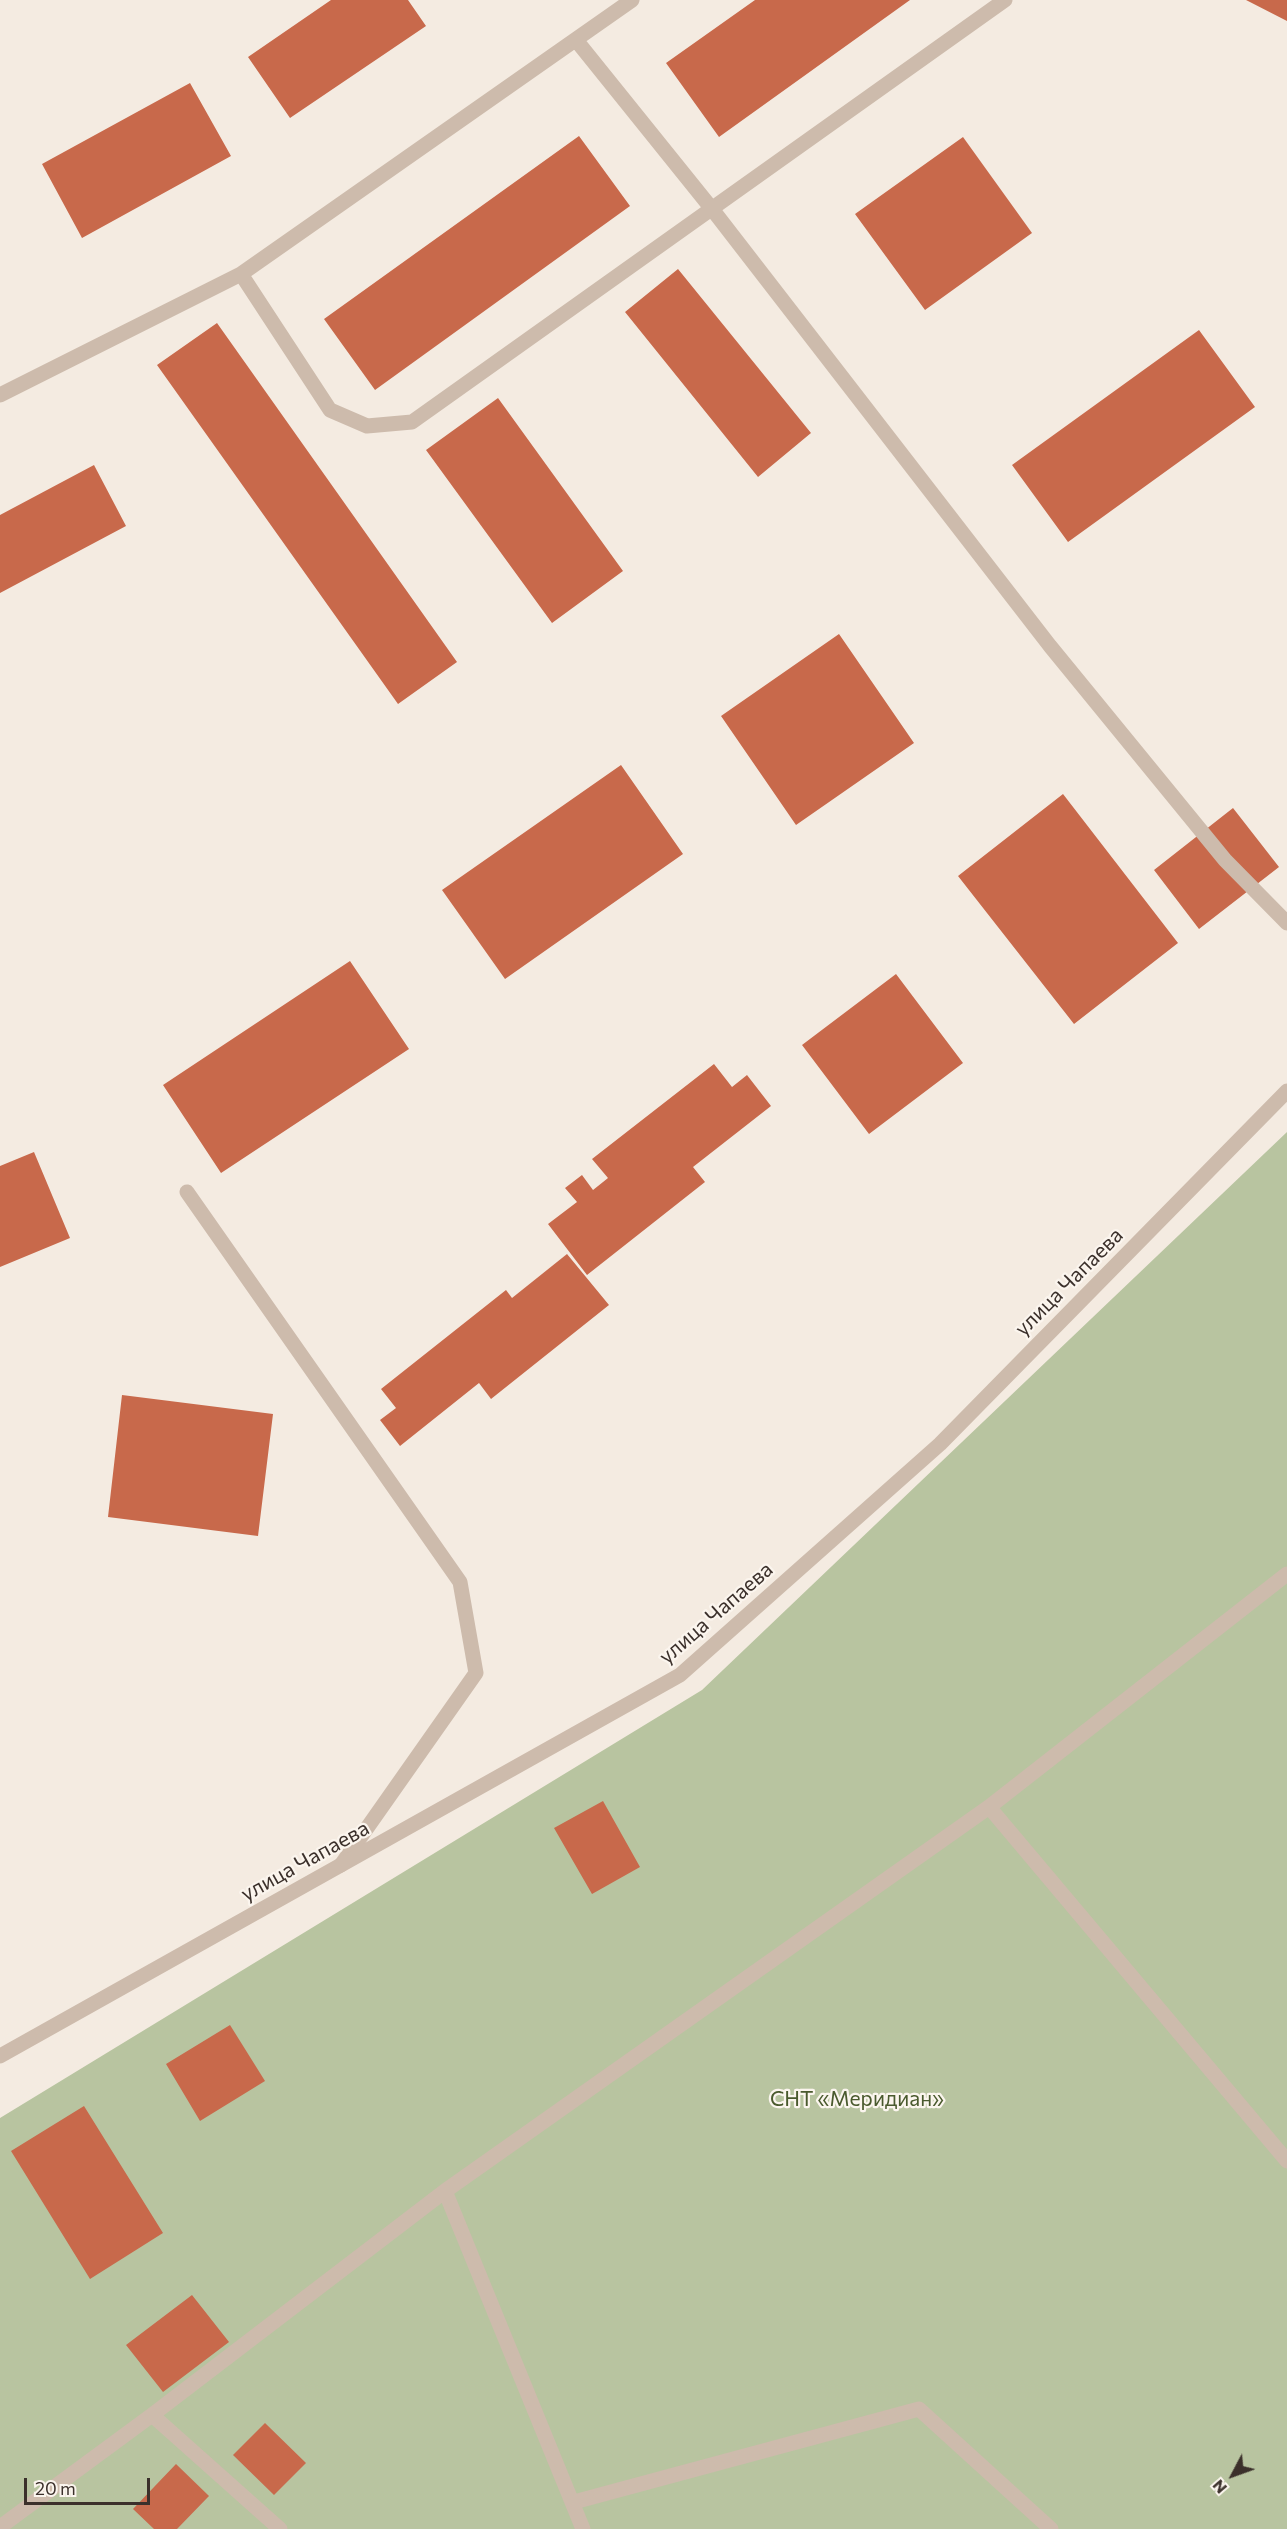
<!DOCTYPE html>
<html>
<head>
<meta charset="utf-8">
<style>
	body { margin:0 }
	#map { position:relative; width:1287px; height:2529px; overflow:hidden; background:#f4ebe1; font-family:Commissioner,sans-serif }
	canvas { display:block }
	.north { position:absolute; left:1203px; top:2445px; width:60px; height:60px; -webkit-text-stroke:4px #fbf5ee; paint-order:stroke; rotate:229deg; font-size:16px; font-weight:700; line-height:24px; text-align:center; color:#3b302b }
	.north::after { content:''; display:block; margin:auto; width:21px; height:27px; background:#3b302b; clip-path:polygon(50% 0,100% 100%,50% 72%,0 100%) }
	.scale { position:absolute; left:24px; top:2478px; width:126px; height:27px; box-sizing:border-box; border:3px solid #3b302b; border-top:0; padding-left:8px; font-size:18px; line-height:21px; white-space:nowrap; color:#3b302b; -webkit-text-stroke:4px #fbf5ee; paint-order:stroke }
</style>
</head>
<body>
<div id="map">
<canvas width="1287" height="2529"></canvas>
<div class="north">N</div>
<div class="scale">20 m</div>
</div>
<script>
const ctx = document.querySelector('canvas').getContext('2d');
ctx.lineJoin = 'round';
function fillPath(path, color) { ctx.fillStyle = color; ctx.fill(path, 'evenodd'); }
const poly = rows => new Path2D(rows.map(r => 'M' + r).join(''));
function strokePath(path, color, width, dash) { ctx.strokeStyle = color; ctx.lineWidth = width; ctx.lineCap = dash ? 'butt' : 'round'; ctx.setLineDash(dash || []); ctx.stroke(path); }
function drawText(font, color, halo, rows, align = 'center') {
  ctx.font = font + ' Commissioner,sans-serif'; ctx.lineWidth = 4.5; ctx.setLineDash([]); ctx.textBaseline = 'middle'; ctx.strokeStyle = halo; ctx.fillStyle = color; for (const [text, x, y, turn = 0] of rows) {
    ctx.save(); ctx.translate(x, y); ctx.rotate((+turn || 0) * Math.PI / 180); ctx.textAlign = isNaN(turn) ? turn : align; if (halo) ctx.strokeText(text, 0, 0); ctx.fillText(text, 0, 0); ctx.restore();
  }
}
fillPath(poly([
	[1287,1132,1287,2529,0,2529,0,2118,702,1690]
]), '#b8c4a0');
fillPath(poly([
	[331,0,408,0,426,26,290,118,248,57],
	[755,0,910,0,719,137,666,63],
	[1246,0,1287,0,1287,21],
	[190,83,231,156,82,238,42,164],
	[579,136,630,206,375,390,324,319],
	[963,137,1032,233,925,310,855,214],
	[678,269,811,433,758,477,625,312],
	[217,323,457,662,398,704,157,365],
	[1199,330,1255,407,1068,542,1012,465],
	[498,398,623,571,552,623,426,450],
	[94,465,126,526,0,593,0,515],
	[839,634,914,743,796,825,721,716],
	[621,765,683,854,505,979,442,890],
	[1063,794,1178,943,1074,1024,958,876],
	[1233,808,1279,867,1199,929,1154,870],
	[350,961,409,1049,221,1173,163,1085],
	[896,974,963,1063,869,1134,802,1045],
	[714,1064,732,1087,747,1075,771,1106,693,1167,705,1182,587,1275,548,1224,577,1202,565,1188,582,1175,593,1190,608,1178,592,1159],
	[34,1152,70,1238,0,1267,0,1166],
	[567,1254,609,1305,491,1399,479,1383,400,1446,380,1420,396,1408,381,1389,506,1290,512,1298],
	[122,1395,273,1414,258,1536,108,1517],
	[603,1801,640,1867,592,1894,554,1828],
	[230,2025,265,2081,200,2121,166,2064],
	[84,2106,163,2233,90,2279,11,2151],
	[192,2295,229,2342,163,2392,126,2345],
	[265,2423,306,2463,274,2495,233,2455],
	[176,2464,209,2496,177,2529,154,2529,133,2509]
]), '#c8694b');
strokePath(poly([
	[576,40,712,209,1050,646,1225,860,1287,923],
	[241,274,330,410,367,426,412,422,1005,0],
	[0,395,241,274,632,0],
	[187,1192,460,1582,476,1673,341,1865],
	[989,1807,1287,2161],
	[445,2191,583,2529],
	[152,2415,280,2529],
	[574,2502,919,2409,1051,2529],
	[0,2527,152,2415,445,2191,989,1807,1287,1574]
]), '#cdbbac', 15);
strokePath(poly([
	[0,2056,680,1675,940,1444,1287,1091]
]), '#cdbbac', 15);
drawText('21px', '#3b302b', '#fbf5ee', [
	["улица Чапаева",1069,1282,-45],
	["улица Чапаева",716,1613,-41],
	["улица Чапаева",305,1861,-29]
]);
drawText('21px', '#4a5a2e', '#fbf5ee', [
	["СНТ «Меридиан»",857,2099]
]);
</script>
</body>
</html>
